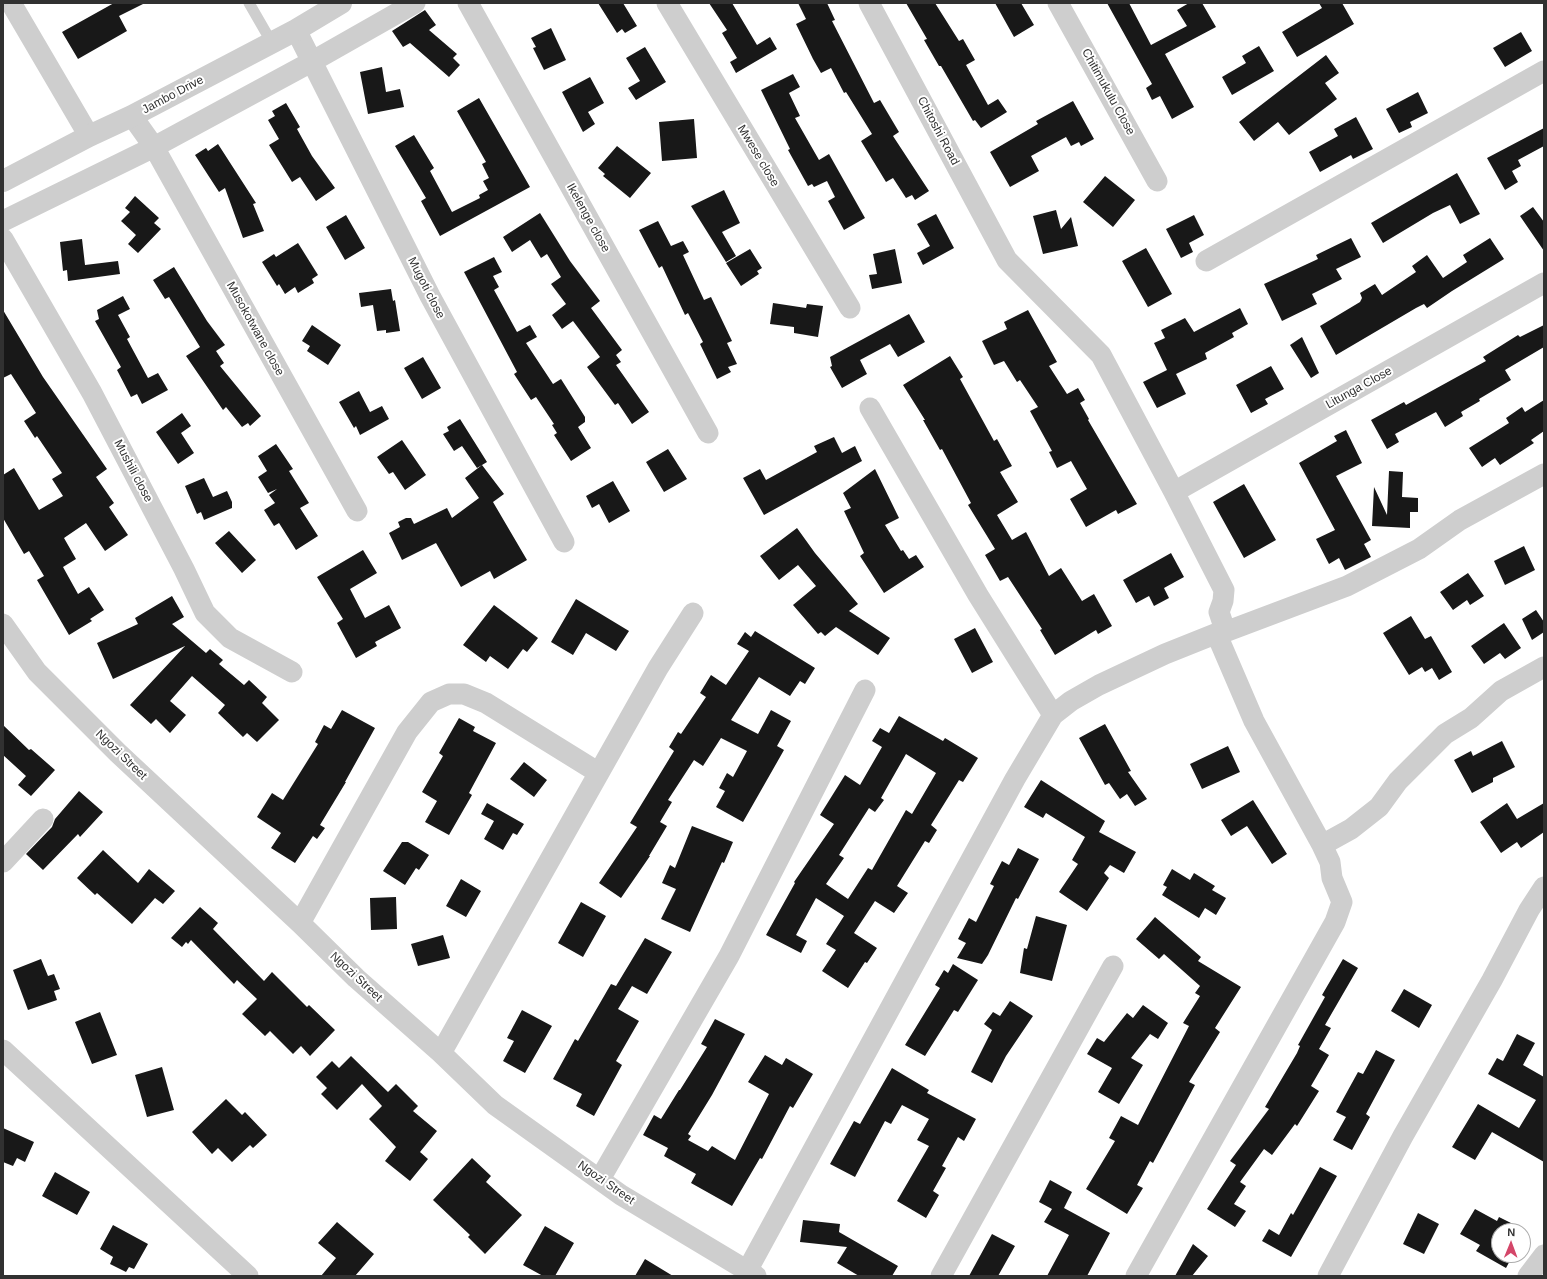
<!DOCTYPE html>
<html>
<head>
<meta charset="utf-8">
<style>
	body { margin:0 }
	#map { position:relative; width:1547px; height:1279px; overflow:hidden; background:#fff; font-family:Arial,sans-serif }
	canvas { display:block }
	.frame { position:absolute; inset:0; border:4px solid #313131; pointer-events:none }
	.north { position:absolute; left:1491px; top:1223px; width:40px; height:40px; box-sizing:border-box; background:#fff; border:1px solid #adadad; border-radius:50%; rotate:1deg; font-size:11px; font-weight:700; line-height:16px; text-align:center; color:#313131 }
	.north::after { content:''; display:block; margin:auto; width:14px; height:18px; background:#d44669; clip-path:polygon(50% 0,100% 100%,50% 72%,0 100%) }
</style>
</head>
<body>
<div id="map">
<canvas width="1547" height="1279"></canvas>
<div class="frame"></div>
<div class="north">N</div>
</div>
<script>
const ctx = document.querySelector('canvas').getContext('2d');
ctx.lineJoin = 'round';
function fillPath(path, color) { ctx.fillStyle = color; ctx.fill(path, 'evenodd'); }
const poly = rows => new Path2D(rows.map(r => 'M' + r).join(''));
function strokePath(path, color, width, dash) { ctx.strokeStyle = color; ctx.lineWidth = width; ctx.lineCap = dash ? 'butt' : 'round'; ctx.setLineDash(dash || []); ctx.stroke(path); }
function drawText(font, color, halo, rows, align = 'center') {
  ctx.font = font + ' Arial,sans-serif'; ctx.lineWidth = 4; ctx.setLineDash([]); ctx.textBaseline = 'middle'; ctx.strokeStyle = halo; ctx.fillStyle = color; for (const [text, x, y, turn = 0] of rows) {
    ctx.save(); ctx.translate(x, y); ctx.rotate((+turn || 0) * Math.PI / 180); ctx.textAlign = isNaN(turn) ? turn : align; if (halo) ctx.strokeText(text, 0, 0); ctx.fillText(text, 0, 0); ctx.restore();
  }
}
fillPath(poly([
	[114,3,145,3,119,16,127,31,78,59,62,32],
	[598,3,623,3,637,26,625,33,622,29,617,33],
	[709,3,732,3,757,45,770,37,777,49,736,73,730,62,737,58,722,33,727,30],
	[798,3,827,3,835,20,832,21,874,103,880,100,899,132,893,136,929,191,915,200,912,195,906,198,893,178,886,182,861,141,872,134,846,92,844,93,831,68,821,73,813,59,796,24,806,19],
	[906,3,935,3,959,41,963,39,975,60,966,65,988,105,998,99,1007,112,981,128,975,120,973,121,941,66,939,66,924,40,927,39],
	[995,3,1021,3,1034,25,1014,37],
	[1107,3,1129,3,1151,45,1187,26,1177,10,1189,3,1202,3,1216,27,1165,54,1194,107,1172,119,1160,96,1152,100,1146,88,1152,84],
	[1319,3,1342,3,1354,24,1297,57,1282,32,1322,8],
	[425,10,436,25,429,30,457,54,453,58,460,65,449,77,410,43,403,47,392,31],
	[551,28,566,60,544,70,533,48,536,47,531,38],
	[1521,32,1532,51,1505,67,1493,48],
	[1259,46,1274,71,1232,95,1222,77,1246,63,1242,56],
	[645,47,666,82,636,100,628,88,640,81,626,58],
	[1326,55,1339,73,1325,83,1337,99,1289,135,1278,122,1254,141,1239,122],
	[382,67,386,92,400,89,404,107,368,114,360,72],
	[793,74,800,87,789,93,800,116,795,118,819,160,829,154,865,218,844,230,828,201,835,197,827,181,814,187,812,184,808,186,788,150,790,149,761,90],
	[590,77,604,103,588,112,595,124,583,132,562,92],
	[1418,92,1428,113,1410,122,1412,127,1399,133,1386,109],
	[479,98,530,187,440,236,421,201,426,198,395,146,414,135,434,168,430,171,452,212,480,198,479,195,488,190,483,181,489,178,482,164,486,162,457,111],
	[1073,101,1094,139,1081,146,1079,142,1071,146,1066,137,1031,156,1039,171,1010,187,990,152,1038,124,1036,121],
	[286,103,300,127,297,129,312,156,335,188,316,201,300,177,292,182,269,145,279,139,268,120,275,116,272,111],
	[1356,117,1373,149,1353,159,1351,155,1320,172,1309,152,1338,136,1334,129],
	[694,119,697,158,662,161,659,122],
	[1544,128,1544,146,1518,160,1521,166,1512,171,1518,182,1505,190,1487,158],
	[218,144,256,203,253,204,264,231,243,238,225,188,219,192,195,155,206,148,208,151],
	[617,146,651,173,630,198,603,176,605,174,598,168],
	[1457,173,1480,214,1460,224,1450,205,1433,213,1383,243,1371,223],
	[1105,176,1135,200,1113,227,1083,202],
	[724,190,740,223,722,232,736,256,726,262,691,206],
	[135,196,159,218,154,223,161,229,138,253,128,244,136,235,121,221,130,212,125,208],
	[1533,207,1544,222,1544,251,1520,216],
	[1056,210,1061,229,1071,217,1078,246,1043,254,1033,216],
	[540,213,570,261,600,301,591,308,622,350,616,355,621,362,616,365,649,412,632,424,618,403,615,405,587,367,600,357,573,321,562,329,552,315,566,304,551,284,561,277,547,254,541,258,530,240,512,252,503,237],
	[936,214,954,248,923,265,917,253,930,246,917,224],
	[346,215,365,248,345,260,326,227],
	[1194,215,1204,235,1189,243,1193,252,1181,258,1166,229],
	[658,221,671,246,683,241,689,252,683,255,704,300,711,297,732,341,727,343,737,364,728,367,731,372,717,379,700,344,703,342,688,313,685,315,662,266,659,268,639,230],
	[1351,238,1361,257,1336,269,1342,279,1312,294,1317,304,1282,321,1264,284,1318,259,1316,255],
	[1490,238,1504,259,1452,291,1427,308,1424,304,1416,308,1336,355,1320,326,1360,302,1362,298,1360,293,1375,284,1382,295,1416,272,1412,266,1427,255,1443,278,1467,262,1463,255],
	[82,239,85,265,118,261,120,274,68,281,67,270,63,271,60,242],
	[298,243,318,275,312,279,314,283,298,293,295,287,285,294,279,284,277,286,262,262,274,254,276,257],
	[1146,248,1172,294,1148,307,1122,261],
	[750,249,762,268,757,271,759,274,741,286,726,263],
	[895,249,902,283,872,289,869,275,877,274,873,254],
	[494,257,502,272,493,276,499,287,494,290,517,332,530,325,537,337,526,343,553,384,561,379,585,417,585,422,578,427,591,448,571,461,554,435,557,433,552,425,554,424,536,397,531,400,514,374,517,372,464,272],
	[174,267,207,321,225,345,216,351,224,363,220,366,261,416,250,426,248,423,242,427,226,407,223,410,186,356,200,347,169,297,165,299,153,280],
	[391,289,393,301,395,300,400,331,386,333,386,330,377,331,373,305,361,307,359,293],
	[123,296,130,309,118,315,130,337,127,339,148,378,158,373,168,390,142,404,137,394,131,397,117,370,121,367,95,321,99,319,97,310],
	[773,303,806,308,807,304,823,306,818,337,794,333,794,327,770,324],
	[1240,308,1248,324,1232,333,1234,337,1205,353,1207,359,1176,374,1186,394,1157,408,1143,382,1167,370,1154,343,1165,338,1161,330,1185,318,1194,332],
	[3,310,43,377,107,469,96,477,114,503,109,507,128,535,105,551,86,523,64,538,76,559,63,567,78,594,89,587,104,610,90,619,92,621,69,635,37,580,44,576,29,551,24,554,3,518,3,475,14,468,39,510,63,496,52,479,62,473,37,436,35,438,24,421,36,413,11,374,3,378],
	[1028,310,1057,362,1049,366,1067,394,1078,388,1085,400,1080,403,1089,419,1088,420,1137,504,1118,514,1116,510,1086,527,1070,499,1087,489,1071,461,1057,468,1049,452,1052,451,1030,411,1038,407,1020,380,1017,382,1004,361,994,365,982,341,1007,329,1004,322],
	[909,314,925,342,898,357,890,344,860,360,867,374,842,388,830,367,832,366,830,357],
	[312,325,341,345,328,365,307,351,310,346,302,341],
	[1544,325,1544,347,1505,370,1511,380,1479,399,1480,401,1461,412,1463,416,1445,427,1436,412,1395,434,1399,442,1387,449,1371,420,1404,402,1406,405,1486,361,1483,357,1518,335,1520,337],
	[1302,337,1319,373,1311,378,1290,345],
	[950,356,963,377,960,379,994,441,997,439,1012,466,1000,472,1018,502,997,515,1012,540,1026,532,1049,576,1061,568,1082,601,1094,594,1112,626,1098,634,1096,630,1055,655,1040,630,1042,629,1008,577,1000,581,985,555,995,549,968,505,971,503,942,449,940,450,923,420,925,420,903,385],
	[423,357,441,388,422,399,404,368],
	[1271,366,1284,389,1265,399,1268,404,1251,413,1236,385],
	[359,391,370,412,382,406,389,419,360,435,356,426,354,428,339,402],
	[1544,400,1544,431,1531,440,1534,443,1500,465,1495,458,1482,467,1469,448,1509,423,1506,418,1522,407,1525,412],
	[182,413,191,426,181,433,194,453,178,464,156,432],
	[460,419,487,462,477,468,462,446,454,451,443,434,449,431,447,427],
	[1346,430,1362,463,1336,476,1371,540,1364,544,1371,557,1345,570,1339,558,1329,564,1316,539,1335,530,1299,463,1337,441,1334,436],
	[834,437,842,453,855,446,862,461,764,515,743,478,760,469,766,480,817,452,814,446],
	[402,440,426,475,405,490,393,472,389,474,377,457],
	[276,444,293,469,289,471,309,503,300,508,318,536,296,550,279,523,274,526,264,510,275,503,269,495,277,489,268,493,258,477,267,471,258,456],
	[668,449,687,479,664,492,646,462],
	[482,465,504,494,493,502,527,560,494,579,490,571,461,587,436,543,402,560,389,533,400,527,398,522,406,518,411,518,414,524,447,508,452,518,479,498,465,478],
	[875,469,899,518,885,525,901,551,903,550,909,559,916,555,924,567,884,593,860,556,864,553,844,511,851,508,843,493],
	[1389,471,1403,472,1402,497,1418,498,1418,512,1410,512,1410,528,1372,526,1374,487,1387,515],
	[204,478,213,497,227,491,232,502,232,508,204,520,201,512,197,514,185,486],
	[613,481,630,511,609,523,599,504,592,508,586,496],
	[1244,484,1276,540,1244,558,1213,502],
	[797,528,815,553,858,604,849,611,890,638,878,655,836,627,825,636,821,632,818,634,793,605,816,586,798,565,779,580,760,556],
	[229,531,256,560,242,573,215,543],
	[1524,546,1535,570,1505,585,1494,561],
	[363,550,377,573,350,589,365,618,389,605,401,628,375,642,377,646,356,658,337,623,343,619,317,577],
	[1171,553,1184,577,1164,588,1169,598,1154,606,1149,596,1136,603,1123,580],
	[1468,573,1484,596,1470,605,1467,600,1453,610,1440,592],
	[172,596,184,617,172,624,206,653,210,649,223,660,219,664,244,685,249,680,267,697,262,703,279,720,257,742,247,733,243,737,218,713,225,705,192,676,170,701,186,715,170,733,156,719,151,724,130,705,185,646,113,679,97,643,138,624,135,618],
	[576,599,629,631,616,651,586,633,573,655,551,642],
	[494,605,538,638,527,652,523,649,508,669,490,656,486,662,463,645],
	[1536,610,1544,622,1544,632,1532,640,1522,619],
	[1411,616,1425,639,1431,636,1452,672,1439,680,1432,668,1425,672,1422,667,1409,675,1383,633],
	[1504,623,1521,648,1505,659,1500,653,1484,664,1471,646],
	[975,628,993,662,972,673,954,639],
	[755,631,815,668,805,684,800,681,790,696,759,677,731,720,758,734,771,710,791,721,777,746,784,750,743,822,716,807,725,791,719,788,727,773,733,777,747,751,721,738,703,766,694,760,668,800,672,802,660,822,667,826,649,856,650,856,621,898,599,883,637,827,630,823,674,751,669,747,678,732,681,734,706,697,700,693,711,675,726,685,749,651,737,644,745,632,751,637],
	[342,710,375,728,345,782,346,782,320,825,325,828,317,839,313,836,295,863,271,848,281,833,257,817,272,793,283,800,318,744,315,742,324,725,331,729],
	[899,716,943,741,945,738,978,758,963,782,959,780,931,825,937,830,929,843,925,841,897,886,908,893,894,913,875,901,854,933,877,948,867,963,865,962,848,988,822,971,836,950,826,944,844,916,816,898,796,935,807,941,801,953,766,935,795,883,794,882,834,824,820,815,845,775,860,785,882,747,872,741,880,728,889,733],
	[906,754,936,773,912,814,906,810,872,870,868,868,848,899,826,884,844,858,839,855,869,808,875,812,884,800,881,798],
	[459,718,475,727,473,731,496,743,469,793,472,795,449,835,425,822,437,801,422,792,443,756,439,753],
	[1105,724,1131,771,1128,772,1147,799,1135,806,1127,794,1120,799,1109,783,1105,785,1079,738],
	[3,725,29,750,31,749,55,770,31,796,18,785,26,776,3,755],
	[1502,741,1515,767,1493,778,1493,782,1472,793,1454,760,1471,751,1473,756],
	[1228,746,1240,772,1202,789,1190,764],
	[524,762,547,780,534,797,510,779],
	[1041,780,1105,821,1099,832,1136,852,1124,873,1110,865,1104,873,1109,878,1087,911,1059,892,1078,864,1072,860,1085,837,1046,813,1043,818,1024,807],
	[79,791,103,812,80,837,78,834,43,870,26,854,52,827,55,819],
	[1253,800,1287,854,1272,864,1247,826,1231,836,1221,820],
	[487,803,524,824,517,835,513,833,503,850,484,839,494,821,481,814],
	[1507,803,1517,819,1544,803,1544,832,1521,848,1517,842,1501,853,1480,822],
	[692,826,733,842,724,863,722,862,690,932,661,919,676,889,662,883,670,865,675,868],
	[402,842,408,842,429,855,419,870,416,868,405,885,383,871],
	[1018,848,1039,859,1018,899,1016,898,988,955,982,964,957,958,966,943,958,939,969,918,976,922,994,886,990,884,1002,861,1009,865],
	[103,850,138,883,149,869,175,891,163,904,155,898,132,924,97,893,95,895,77,878],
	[1172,869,1190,880,1194,873,1215,886,1212,890,1226,898,1216,915,1205,908,1199,918,1162,895,1167,887,1163,885],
	[461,879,481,891,466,917,446,906],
	[396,897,397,929,371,930,370,898],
	[581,902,606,916,583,957,558,943],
	[200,907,218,923,213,929,264,981,272,972,307,1007,309,1005,335,1030,310,1056,301,1046,293,1054,270,1031,265,1036,242,1014,257,999,237,980,234,984,191,940,188,944,186,942,182,947,171,938],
	[1036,916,1067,925,1052,981,1020,973,1024,948,1027,949],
	[1155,917,1201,957,1198,961,1241,987,1215,1028,1220,1032,1189,1082,1195,1085,1153,1163,1150,1161,1137,1185,1143,1188,1127,1214,1086,1189,1115,1141,1109,1138,1121,1116,1138,1125,1189,1026,1183,1023,1200,996,1195,993,1200,986,1164,954,1159,959,1136,939],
	[443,935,450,958,418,966,411,944],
	[645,938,672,952,647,994,632,986,618,1009,639,1021,616,1061,622,1065,594,1116,576,1106,582,1094,553,1079,575,1039,578,1041,611,984,616,986],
	[41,959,48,976,54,974,60,989,54,991,57,1000,28,1010,13,970],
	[1343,959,1358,968,1325,1025,1331,1028,1319,1049,1329,1055,1311,1086,1319,1091,1297,1126,1295,1124,1272,1155,1264,1149,1240,1182,1246,1186,1234,1204,1246,1211,1235,1227,1207,1209,1236,1165,1230,1161,1269,1109,1265,1107,1297,1053,1300,1046,1298,1045,1325,997,1322,995],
	[953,964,978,980,958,1012,954,1010,925,1056,905,1045,940,988,935,985,944,970,948,973],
	[1404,989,1432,1005,1419,1028,1391,1011],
	[1010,1001,1033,1016,1006,1056,992,1083,971,1072,992,1030,984,1024,993,1012,1000,1016],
	[1143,1005,1168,1023,1158,1039,1150,1034,1131,1058,1143,1065,1119,1104,1098,1092,1112,1068,1087,1054,1097,1038,1104,1042,1127,1013,1133,1018],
	[522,1010,552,1026,525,1073,503,1061,514,1041,507,1038],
	[100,1012,117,1055,92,1064,75,1022],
	[715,1019,745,1034,712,1095,688,1134,691,1136,688,1140,708,1151,712,1146,735,1160,769,1094,748,1082,765,1055,782,1065,786,1058,813,1074,793,1108,790,1106,762,1159,760,1158,732,1206,691,1183,696,1174,664,1156,668,1148,643,1135,654,1115,661,1119,679,1090,680,1090,707,1047,701,1044],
	[1517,1034,1535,1043,1523,1065,1544,1077,1544,1162,1492,1132,1475,1160,1452,1147,1478,1104,1519,1128,1536,1100,1488,1074,1497,1058,1503,1061],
	[1376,1050,1395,1060,1366,1114,1370,1117,1352,1150,1333,1140,1346,1117,1336,1112,1358,1072,1363,1074],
	[351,1056,388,1092,396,1084,418,1106,413,1111,437,1131,420,1152,428,1159,410,1181,385,1161,396,1147,369,1119,382,1106,362,1084,337,1110,321,1094,327,1088,316,1077,332,1061,339,1068],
	[162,1067,174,1110,147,1117,135,1075],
	[892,1068,929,1090,927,1093,976,1119,964,1141,958,1137,942,1166,946,1168,933,1191,939,1195,926,1218,897,1201,929,1146,917,1140,929,1119,902,1105,891,1124,885,1121,855,1177,830,1164,854,1121,860,1124],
	[226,1099,242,1115,245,1112,267,1135,253,1148,250,1145,232,1162,218,1148,212,1154,192,1132],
	[3,1128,34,1142,25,1162,17,1158,13,1166,3,1162],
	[472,1158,491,1176,486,1182,522,1215,485,1254,468,1237,470,1235,433,1200],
	[1320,1167,1337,1176,1291,1257,1262,1241,1269,1229,1279,1235,1291,1213,1293,1215],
	[55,1172,90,1192,77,1215,42,1196],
	[1050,1180,1072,1192,1064,1208,1110,1233,1087,1276,1047,1276,1069,1235,1044,1222,1052,1209,1039,1202],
	[1475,1209,1497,1221,1499,1217,1513,1224,1511,1231,1499,1231,1499,1255,1513,1255,1506,1268,1476,1251,1480,1245,1460,1234],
	[1418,1213,1439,1224,1424,1254,1403,1244],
	[803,1220,840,1224,839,1232,898,1266,892,1276,859,1276,837,1263,847,1247,800,1242],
	[337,1222,374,1254,355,1276,321,1276,336,1258,318,1243],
	[113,1225,148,1244,134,1269,129,1267,126,1272,110,1264,113,1257,100,1249],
	[545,1226,574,1243,555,1276,543,1276,523,1265],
	[992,1234,1015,1246,998,1276,969,1276],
	[1193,1244,1208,1256,1192,1276,1175,1276],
	[645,1259,673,1276,635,1276]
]), '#181818');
strokePath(poly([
	[249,3,272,43]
]), '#cecece', 11);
strokePath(poly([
	[11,3,89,136],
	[468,3,708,433],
	[667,3,850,308],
	[869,3,1007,260,1101,355,1174,492,1224,590,1223,601,1219,612,1225,630,1217,635,1254,721,1322,845,1330,862,1332,878,1342,902,1335,922,1136,1276],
	[1058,3,1157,181],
	[296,30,430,296,564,542],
	[132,116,154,147,357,511],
	[3,221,154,147,313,61,415,3],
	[3,239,92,393,184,569,205,613,230,638,292,672],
	[1206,261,1544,71],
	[870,408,978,595,1053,715],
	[1174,492,1544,283],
	[3,624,37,672,118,753,300,923,356,978,441,1053,495,1105,621,1195,756,1276],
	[1217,635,1347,586,1419,549,1460,520,1544,474],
	[1322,845,1351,829,1379,807,1398,781,1445,734,1471,718,1501,691,1544,667],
	[3,862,43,819],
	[300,923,407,732,431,702,449,694,464,694,486,703,599,773],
	[3,1050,248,1276],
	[441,1053,658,668,693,613],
	[600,1179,729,956,865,690],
	[747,1271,1015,779,1053,715,1071,701,1099,685,1165,654,1225,630],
	[941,1276,1113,966],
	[1328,1276,1403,1136,1492,980,1529,910,1544,887],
	[1528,1276,1544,1255]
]), '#cecece', 21);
strokePath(poly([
	[3,181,89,136,132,116,296,30,341,3]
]), '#cecece', 22);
drawText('12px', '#313131', '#fff', [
	["Chitimukulu Close",1108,92,61],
	["Jambo Drive",173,95,-28],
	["Chitoshi Road",938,131,62],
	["Mwese close",758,156,59],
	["Ikelenge close",588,218,61],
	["Mugoti close",426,288,63],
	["Musokotwane close",255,329,61],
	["Litunga Close",1359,388,-29],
	["Mushili close",133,471,62],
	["Ngozi Street",121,755,44],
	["Ngozi Street",356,977,43],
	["Ngozi Street",606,1183,35]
]);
</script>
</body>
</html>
